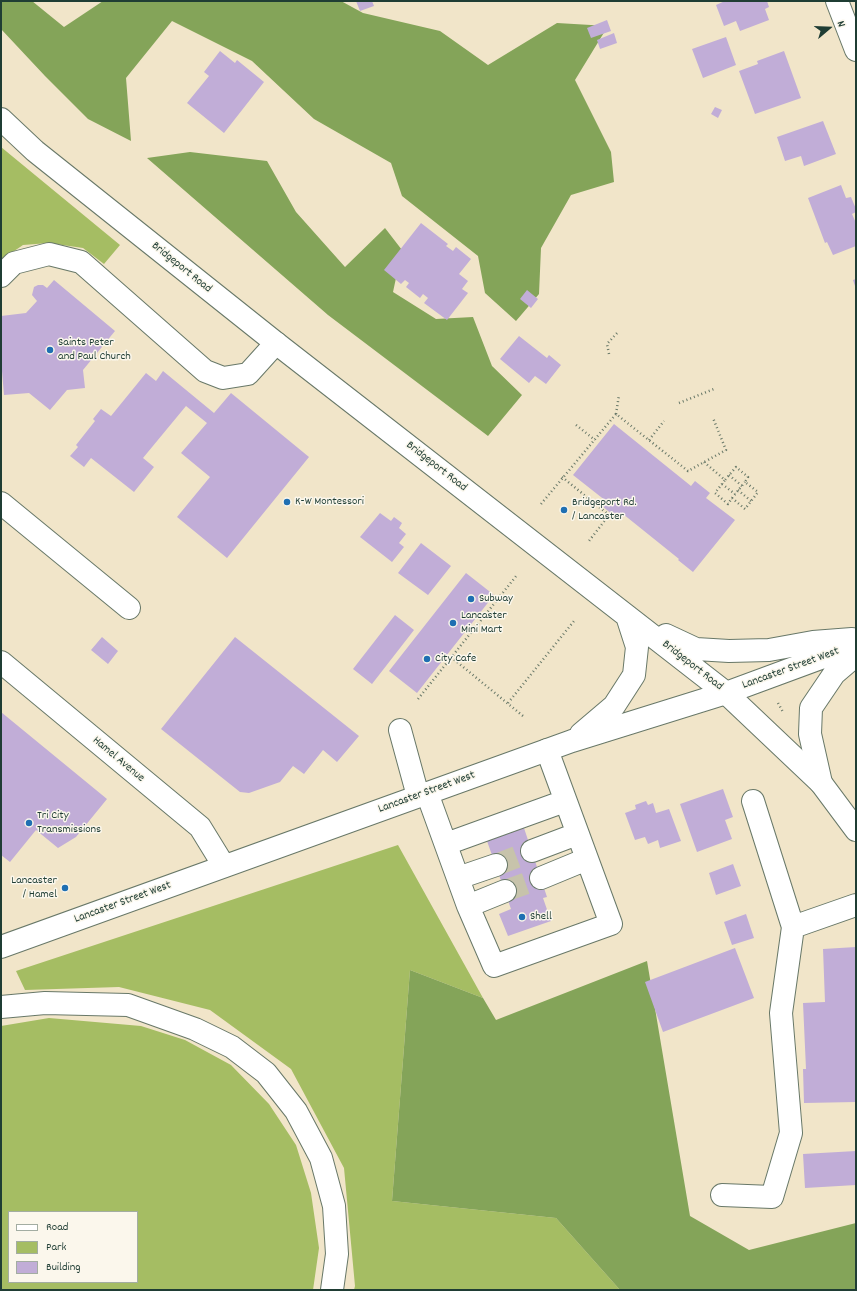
<!DOCTYPE html>
<html>
<head>
<meta charset="utf-8">
<style>
	body { margin:0 }
	#map { position:relative; width:857px; height:1291px; overflow:hidden; background:#f1e5c9; font-family:Dekko,sans-serif }
	canvas { display:block }
	.frame { position:absolute; inset:0; border:2px solid #1f3d34; pointer-events:none }
	.legend { position:absolute; left:8px; top:1211px; width:130px; height:72px; box-sizing:border-box; background:#fbf7ec; border:1px solid #a3ada2; margin:0; padding:5px 7px; list-style:none; font-size:12px; color:#1f3d34 }
	.legend li { display:flex; align-items:center; gap:8px; height:20px }
	.legend b { width:20px; border:1px solid #a3ada2 }
	.north { position:absolute; left:809px; top:8px; width:40px; height:40px; -webkit-text-stroke:3px #fbf7ec; paint-order:stroke; rotate:71deg; font-size:11px; font-weight:700; line-height:16px; text-align:center; color:#1f3d34 }
	.north::after { content:''; display:block; margin:auto; width:14px; height:18px; background:#1f3d34; clip-path:polygon(50% 0,100% 100%,50% 72%,0 100%) }
</style>
</head>
<body>
<div id="map">
<canvas width="857" height="1291"></canvas>
<div class="frame"></div>
<ul class="legend">
<li><b style="height:5px;background:#fff"></b>Road</li>
<li><b style="height:11px;background:#a5bd63"></b>Park</li>
<li><b style="height:11px;background:#c1add7"></b>Building</li>
</ul>
<div class="north">N</div>
</div>
<script>
const ctx = document.querySelector('canvas').getContext('2d');
ctx.lineJoin = 'round';
function fillPath(path, color) { ctx.fillStyle = color; ctx.fill(path, 'evenodd'); }
const poly = rows => new Path2D(rows.map(r => 'M' + r).join(''));
function strokePath(path, color, width, dash) { ctx.strokeStyle = color; ctx.lineWidth = width; ctx.lineCap = dash ? 'butt' : 'round'; ctx.setLineDash(dash || []); ctx.stroke(path); }
function drawText(font, color, halo, rows, align = 'center') {
  ctx.font = font + ' Dekko,sans-serif'; ctx.lineWidth = 3; ctx.setLineDash([]); ctx.textBaseline = 'middle'; ctx.strokeStyle = halo; ctx.fillStyle = color; for (const [text, x, y, turn = 0] of rows) {
    ctx.save(); ctx.translate(x, y); ctx.rotate((+turn || 0) * Math.PI / 180); ctx.textAlign = isNaN(turn) ? turn : align; if (halo) ctx.strokeText(text, 0, 0); ctx.fillText(text, 0, 0); ctx.restore();
  }
}
fillPath(poly([
	[1,147,120,245,104,264,83,248,49,243,23,245,1,260],
	[398,845,483,998,410,970,392,1201,556,1218,620,1290,354,1290,355,1286,344,1168,291,1069,210,1010,119,987,25,990,16,971],
	[49,1018,141,1026,185,1040,231,1065,269,1104,296,1145,311,1193,319,1248,313,1290,1,1290,1,1026],
	[9,1212,137,1212,137,1282,9,1282]
]), '#a5bd63');
fillPath(poly([
	[1,1,32,1,64,27,103,1,341,1,363,13,440,31,488,65,557,23,608,26,575,80,611,152,614,182,571,195,541,248,539,294,516,321,485,293,478,256,402,196,391,163,314,119,252,61,172,21,126,78,131,141,88,119,45,76,1,29],
	[190,152,267,161,296,212,345,267,385,228,402,250,393,292,436,319,473,317,492,366,522,395,488,436,328,315,147,158],
	[647,961,690,1216,749,1250,856,1223,856,1290,620,1290,556,1218,392,1201,410,970,483,998,496,1020]
]), '#84a459');
fillPath(poly([
	[356,1,372,1,374,6,360,11],
	[725,1,767,1,769,7,765,9,769,20,740,31,736,21,724,26,716,5],
	[607,20,611,31,591,38,587,28],
	[614,33,617,43,600,49,597,40],
	[726,37,736,65,703,78,692,49],
	[220,51,235,63,237,60,264,82,224,133,187,103,209,76,204,72],
	[784,51,801,98,755,114,739,71,758,64,757,61],
	[715,107,722,110,718,118,711,114],
	[823,121,836,154,804,166,801,156,785,161,777,137],
	[841,185,846,198,851,197,856,209,856,212,852,214,856,223,856,246,833,255,827,242,825,243,808,198],
	[421,223,448,244,446,246,453,251,456,247,471,259,459,274,468,281,462,289,468,293,447,320,424,303,428,298,423,294,420,298,406,287,409,283,405,280,401,284,384,270],
	[856,279,856,289,853,280],
	[54,280,115,331,83,370,85,388,67,390,50,410,29,393,4,395,2,371,1,370,1,316,26,313,37,301,32,295,34,287,38,285,43,285,47,288],
	[527,290,538,299,531,308,520,299],
	[519,336,547,358,549,355,561,365,546,384,535,376,529,383,500,359],
	[163,371,214,413,231,393,309,457,227,558,177,517,210,477,181,453,207,423,186,406,143,458,154,467,134,492,91,458,84,467,70,456,78,447,76,445,95,421,93,419,101,409,111,416,146,373,156,381],
	[614,424,691,486,695,481,710,493,706,498,735,520,693,572,678,560,679,559,623,514,618,519,602,506,606,501,573,475],
	[380,513,391,521,394,517,402,523,399,528,406,534,399,543,404,547,392,562,360,537],
	[421,543,451,566,428,595,398,573],
	[466,573,494,595,417,693,389,671],
	[395,615,414,630,372,684,353,669],
	[102,637,118,651,108,664,91,650],
	[235,637,359,736,337,762,323,750,304,774,293,766,280,782,249,793,240,792,161,729],
	[1,712,107,799,76,837,58,848,36,830,10,862,1,855],
	[723,789,733,817,725,820,732,839,697,852,680,804],
	[646,801,648,805,653,803,656,813,669,809,681,841,660,848,658,840,648,844,645,837,635,840,625,813,636,809,635,805],
	[524,828,547,897,543,898,551,921,508,936,499,914,511,909,487,841],
	[733,864,741,886,716,895,709,873],
	[746,914,754,938,732,945,724,922],
	[856,947,856,1102,804,1103,803,1069,806,1069,803,1003,825,1002,823,949],
	[735,948,754,998,663,1032,645,982],
	[856,1151,856,1185,805,1188,803,1154]
]), '#c1add7');
strokePath(poly([
	[496,865,532,851],
	[505,891,541,878]
]), '#c7c3ab', 22, [22, 11]);
const minor = poly([
	[837,1,856,50],
	[1,276,14,263,49,254,81,262,205,371,223,378,248,374,276,343],
	[1,503,129,608],
	[1,662,200,827,224,866],
	[726,693,821,783,856,830],
	[400,730,418,796],
	[427,793,468,906,494,966,611,924,547,750],
	[446,844,565,801],
	[532,851,577,834],
	[458,878,496,865],
	[541,878,587,859],
	[468,906,505,891],
	[793,927,856,905],
	[722,1195,772,1197,791,1133,781,1013,793,927,753,801]
]);
const major = poly([
	[1,119,35,151,276,343,726,693],
	[666,635,696,649,729,651,769,650,813,642,852,639],
	[581,734,614,706,634,675,637,647,627,616],
	[821,783,810,734,811,708,834,674,856,655],
	[1,947,572,741,726,693,856,645]
]);
const highway = poly([
	[1,1007,45,1003,128,1005,195,1029,232,1047,266,1073,296,1111,321,1158,334,1206,337,1254,332,1290]
]);
strokePath(minor, '#687868', 24);
strokePath(major, '#687868', 24);
strokePath(highway, '#687868', 24);
strokePath(poly([
	[609,354,607,344,618,332],
	[679,403,714,389],
	[616,414,619,395],
	[576,425,595,440],
	[649,440,664,421],
	[704,462,725,480,736,467,748,477,745,482,758,492,745,509,732,498,728,504,715,493,725,480],
	[729,475,742,486],
	[562,477,609,515,589,541],
	[722,484,735,494],
	[738,490,751,501],
	[732,498,745,482],
	[541,504,616,414,688,471,726,450,713,418],
	[451,657,523,716],
	[418,699,517,575],
	[508,703,574,621],
	[778,703,783,712]
]), '#687868', 2.5, [1, 3]);
strokePath(minor, '#fff', 22);
strokePath(major, '#fff', 22);
strokePath(highway, '#fff', 22);
for (const [x, y, r, color] of [
	[50,350,4,"#1f6fb2"],
	[287,502,4,"#1f6fb2"],
	[564,510,4,"#1f6fb2"],
	[471,599,4,"#1f6fb2"],
	[453,623,4,"#1f6fb2"],
	[427,659,4,"#1f6fb2"],
	[29,823,4,"#1f6fb2"],
	[65,888,4,"#1f6fb2"],
	[522,917,4,"#1f6fb2"]
]) { const dot = new Path2D(); dot.arc(x, y, r, 0, 2 * Math.PI); ctx.fillStyle = color; ctx.fill(dot); strokePath(dot, '#fbf7ec', 1.5); }
drawText('12px', '#1f3d34', '#fbf7ec', [
	["Bridgeport Road",181,268,39],
	["Bridgeport Road",436,467,38],
	["Bridgeport Road",692,666,38],
	["Lancaster Street West",791,669,-20],
	["Hamel Avenue",118,760,40],
	["Lancaster Street West",427,793,-20],
	["Lancaster Street West",123,903,-20]
]);
drawText('12px', '#1f3d34', '#fbf7ec', [
	["Saints Peter",58,343],
	["and Paul Church",58,357],
	["K-W Montessori",295,502],
	["Bridgeport Rd.",572,503],
	["/ Lancaster",572,517],
	["Subway",479,599],
	["Lancaster",461,616],
	["Mini Mart",461,630],
	["City Cafe",435,659],
	["Tri City",37,816],
	["Transmissions",37,830],
	["Lancaster",57,881,"right"],
	["/ Hamel",57,895,"right"],
	["Shell",530,917]
], 'left');
</script>
</body>
</html>
